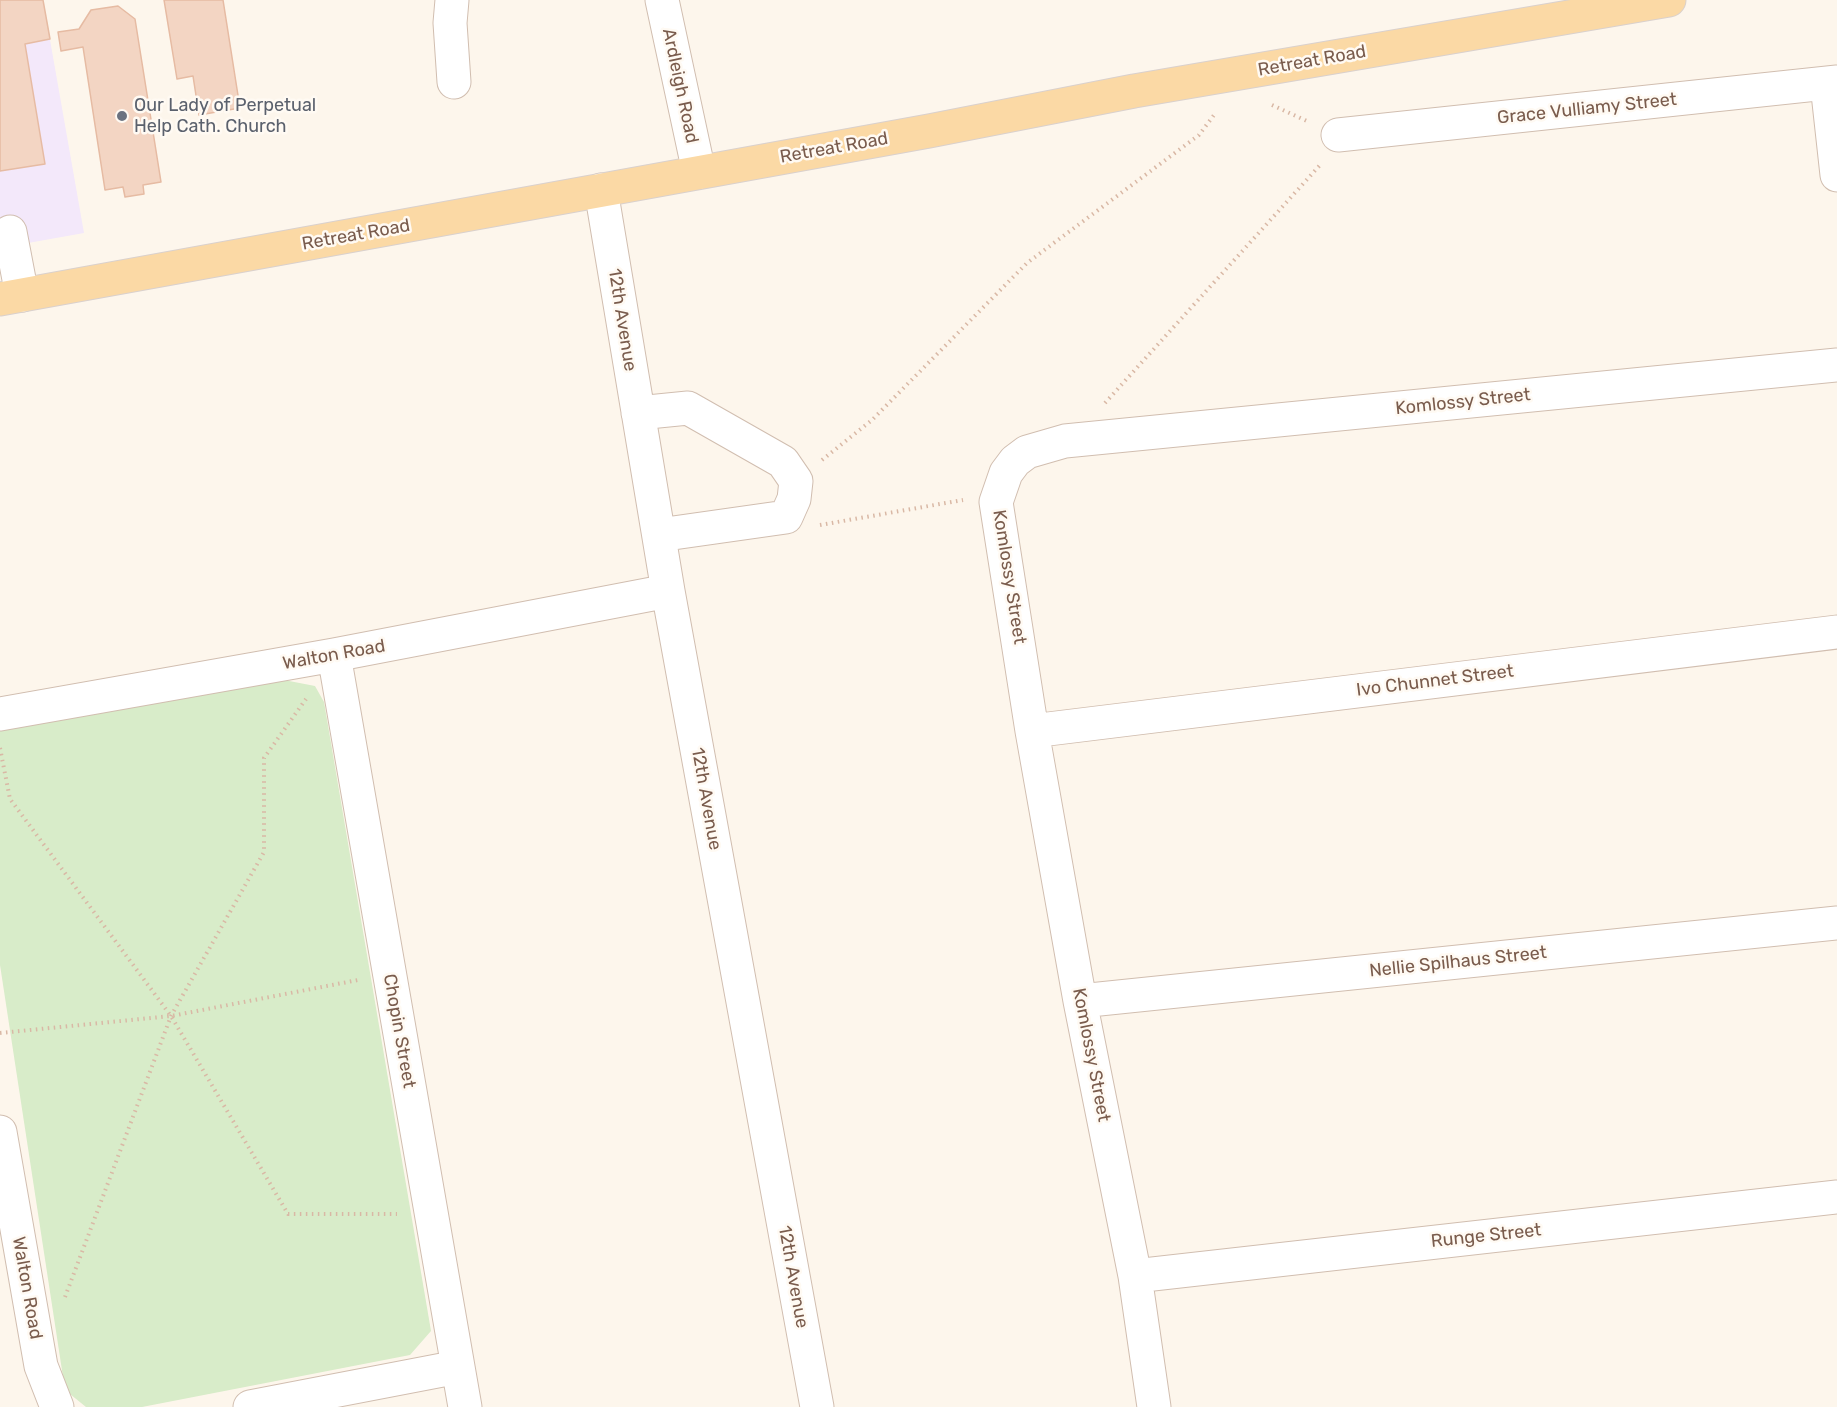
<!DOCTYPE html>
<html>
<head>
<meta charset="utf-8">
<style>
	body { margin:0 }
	canvas { display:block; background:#fdf6ec }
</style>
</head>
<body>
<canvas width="1837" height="1407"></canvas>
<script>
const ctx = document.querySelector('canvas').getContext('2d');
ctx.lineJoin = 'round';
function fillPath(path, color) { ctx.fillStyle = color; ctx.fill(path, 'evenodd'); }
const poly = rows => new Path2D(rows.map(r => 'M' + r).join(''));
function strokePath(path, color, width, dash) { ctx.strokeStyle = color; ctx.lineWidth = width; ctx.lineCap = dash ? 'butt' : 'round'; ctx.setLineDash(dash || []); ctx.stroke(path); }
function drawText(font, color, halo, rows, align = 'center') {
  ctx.font = font + ' Rubik,sans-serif'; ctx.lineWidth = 5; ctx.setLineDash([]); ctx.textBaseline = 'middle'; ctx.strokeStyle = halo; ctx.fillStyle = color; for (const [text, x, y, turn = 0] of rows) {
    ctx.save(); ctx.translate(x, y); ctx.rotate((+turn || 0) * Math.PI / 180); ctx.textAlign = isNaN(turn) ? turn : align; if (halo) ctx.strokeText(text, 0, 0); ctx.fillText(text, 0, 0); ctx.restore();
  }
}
fillPath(poly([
	[0,0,43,0,84,233,0,248]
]), '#f3e8fa');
fillPath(poly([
	[284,680,315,686,324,702,431,1331,410,1355,142,1407,86,1407,65,1390,0,965,0,729]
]), '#d8ecc9');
const building = poly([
	[0,0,43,0,50,39,25,44,45,164,0,171,0,0],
	[164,0,223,0,240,108,199,115,193,76,177,79,164,0],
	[118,6,135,19,161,182,143,185,144,194,125,197,123,187,105,190,83,47,61,51,58,32,79,29,91,10,118,6]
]);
fillPath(building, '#f3d5c3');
strokePath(building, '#e6bba3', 1.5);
const minor = poly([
	[452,0,450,23,454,82],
	[662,0,699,172],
	[1827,84,1837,175],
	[1338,135,1837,82],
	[601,190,668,591,817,1407],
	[10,232,22,295],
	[638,413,688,408,783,462,796,481,794,499,786,517,659,535],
	[334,655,465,1407],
	[0,714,334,655,668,591],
	[1032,731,1837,632],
	[1080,1001,1837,923],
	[0,1132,41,1366,57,1407],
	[1135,1276,1837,1197],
	[250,1407,458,1367],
	[1154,1407,1135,1276,1080,1001,1032,731,996,502,1006,473,1015,461,1027,452,1065,441,1837,365]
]);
const major = poly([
	[0,299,929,131,1134,91,1669,0]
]);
strokePath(minor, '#d1beb0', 35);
strokePath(major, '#dad1cd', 35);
strokePath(poly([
	[1272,105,1309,122],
	[1105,403,1321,164],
	[822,460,872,420,1027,263,1199,135,1214,115],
	[820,525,963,500],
	[0,748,10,799,171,1016,288,1214,397,1214],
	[0,1033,171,1016,358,980],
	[65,1297,171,1016,264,852,264,758,306,699]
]), '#d9b8a5', 4, [1.5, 4.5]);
strokePath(minor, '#fff', 33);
strokePath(major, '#fbd9a5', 33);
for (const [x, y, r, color] of [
	[122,116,6,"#6b7280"]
]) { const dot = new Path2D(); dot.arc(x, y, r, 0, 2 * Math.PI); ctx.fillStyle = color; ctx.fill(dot); strokePath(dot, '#fffaf3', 2); }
drawText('18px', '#7a5c4d', '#fffaf3', [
	["Retreat Road",1312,61,-10],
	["Ardleigh Road",680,86,78],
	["Grace Vulliamy Street",1587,109,-6],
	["Retreat Road",834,148,-10],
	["Retreat Road",356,235,-10],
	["12th Avenue",622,320,81],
	["Komlossy Street",1463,402,-6],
	["Komlossy Street",1009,577,81],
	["Walton Road",334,655,-10],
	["Ivo Chunnet Street",1435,681,-7],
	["12th Avenue",706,799,80],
	["Nellie Spilhaus Street",1458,962,-6],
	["Chopin Street",399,1031,80],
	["Komlossy Street",1091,1055,79],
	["Runge Street",1486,1236,-6],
	["12th Avenue",793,1277,80],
	["Walton Road",27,1288,80]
]);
drawText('18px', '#5b616d', '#fffaf3', [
	["Our Lady of Perpetual",134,106],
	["Help Cath. Church",134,127]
], 'left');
</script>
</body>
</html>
